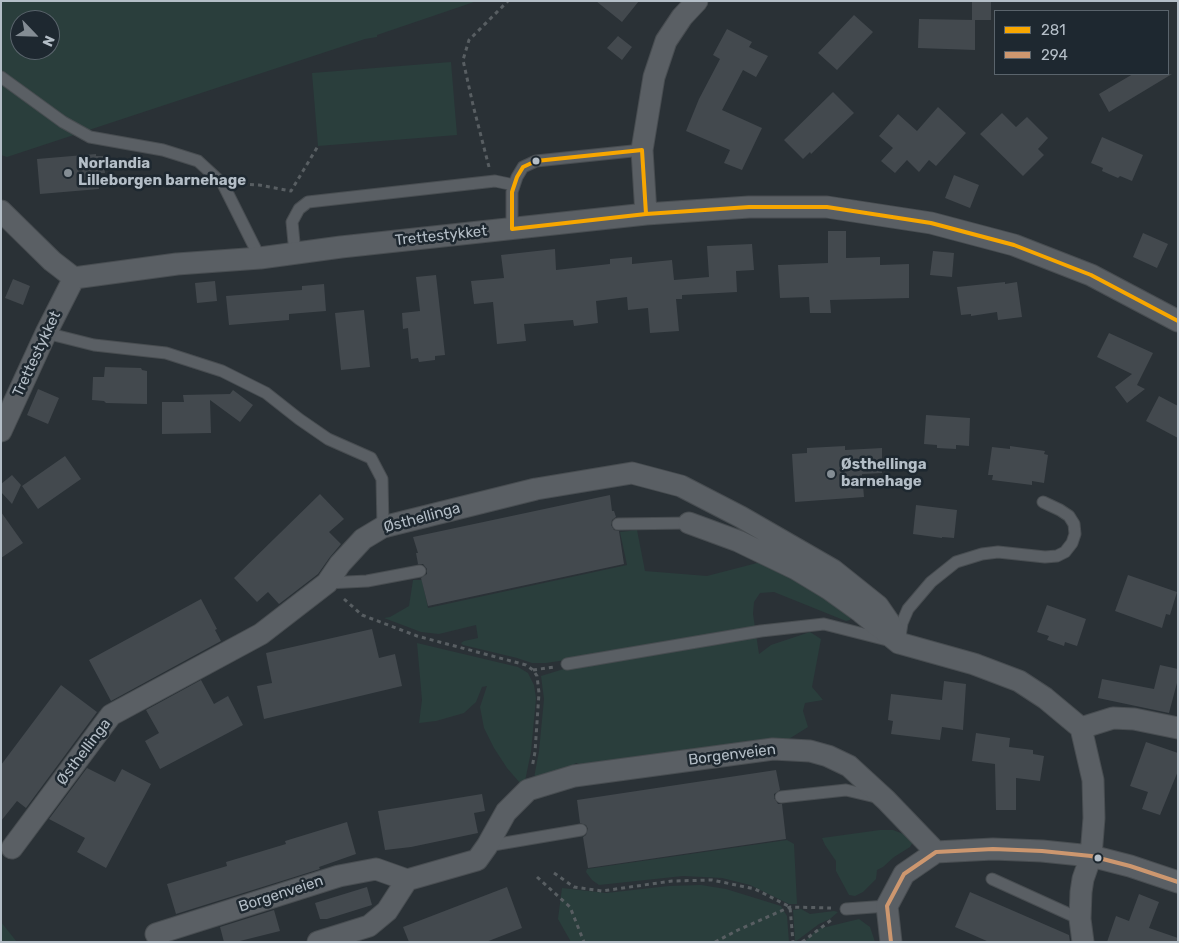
<!DOCTYPE html>
<html>
<head>
<meta charset="utf-8">
<style>
	body { margin:0 }
	#map { position:relative; width:1179px; height:943px; overflow:hidden; background:#2a3136; font-family:Rubik,sans-serif }
	canvas { display:block }
	.frame { position:absolute; inset:0; border:2px solid #b4bec7; pointer-events:none }
	.legend { position:absolute; left:994px; top:10px; width:175px; height:65px; box-sizing:border-box; background:#1e2830; border:1px solid #5a646c; margin:0; padding:6px 9px; list-style:none; font-size:15px; color:#b4bec7 }
	.legend li { display:flex; align-items:center; gap:10px; height:25px }
	.legend b { width:25px; border:1px solid #5a646c }
	.north { position:absolute; left:10px; top:10px; width:50px; height:50px; box-sizing:border-box; background:#1e2830; border:1px solid #5a646c; border-radius:50%; rotate:114deg; font-size:14px; font-weight:700; line-height:20px; text-align:center; color:#b4bec7 }
	.north::after { content:''; display:block; margin:auto; width:18px; height:22px; background:#848d94; clip-path:polygon(50% 0,100% 100%,50% 72%,0 100%) }
</style>
</head>
<body>
<div id="map">
<canvas width="1179" height="943"></canvas>
<div class="frame"></div>
<ul class="legend">
<li><b style="height:6px;background:#f7a600"></b>281</li>
<li><b style="height:6px;background:#cd976f"></b>294</li>
</ul>
<div class="north">N</div>
</div>
<script>
const ctx = document.querySelector('canvas').getContext('2d');
ctx.lineJoin = 'round';
function fillPath(path, color) { ctx.fillStyle = color; ctx.fill(path, 'evenodd'); }
const poly = rows => new Path2D(rows.map(r => 'M' + r).join(''));
function strokePath(path, color, width, dash) { ctx.strokeStyle = color; ctx.lineWidth = width; ctx.lineCap = dash ? 'butt' : 'round'; ctx.setLineDash(dash || []); ctx.stroke(path); }
function drawText(font, color, halo, rows, align = 'center') {
  ctx.font = font + ' Rubik,sans-serif'; ctx.lineWidth = 5; ctx.setLineDash([]); ctx.textBaseline = 'middle'; ctx.strokeStyle = halo; ctx.fillStyle = color; for (const [text, x, y, turn = 0] of rows) {
    ctx.save(); ctx.translate(x, y); ctx.rotate((+turn || 0) * Math.PI / 180); ctx.textAlign = isNaN(turn) ? turn : align; if (halo) ctx.strokeText(text, 0, 0); ctx.fillText(text, 0, 0); ctx.restore();
  }
}
fillPath(poly([
	[1,1,477,1,377,35,377,37,365,39,7,157,1,155],
	[20,20,50,20,50,50,20,50],
	[451,62,457,135,318,146,312,73],
	[637,530,645,571,707,576,761,562,806,584,851,617,850,620,846,621,774,592,760,593,754,602,753,614,759,654,771,645,810,632,821,639,812,687,823,700,805,703,803,711,808,727,784,742,595,769,576,763,563,771,534,778,539,751,544,699,541,676,567,668,566,660,546,663,532,663,517,658,463,645,461,643,464,641,478,638,476,625,439,634,421,632,384,618,390,617,409,606,413,580,422,580,428,608,627,565,620,532],
	[417,643,518,667,528,673,534,685,536,698,531,752,525,781,520,783,507,768,494,748,484,728,480,707,487,686,482,687,476,702,464,713,436,721,419,723,422,700],
	[880,830,893,830,906,835,913,842,910,847,894,857,883,867,877,870,876,879,863,892,855,896,849,895,836,871,836,861,825,845,822,838],
	[787,840,794,844,797,904,789,904,750,885,722,878,683,876,599,885,592,880,586,872,587,869],
	[701,885,726,889,781,906,787,916,789,942,571,942,558,919,562,888,606,893,669,886],
	[801,909,810,914,834,911,838,912,830,919,819,924,795,942,793,910],
	[859,919,870,927,875,942,804,942,818,929],
	[1,922,17,942,1,942]
]), '#2a3e3c');
fillPath(poly([
	[596,1,639,1,622,22],
	[972,1,991,1,991,20,972,20],
	[854,15,873,32,837,70,818,53],
	[919,19,975,20,975,50,918,48],
	[727,29,752,42,749,47,768,56,756,77,743,70,722,110,762,128,742,170,724,163,730,150,686,131,699,99,720,59,713,55],
	[618,36,632,47,622,60,607,48],
	[1133,74,1172,74,1109,112,1099,94],
	[833,92,854,113,811,154,810,152,803,159,784,140],
	[938,107,966,133,936,166,929,160,919,172,907,160,895,173,881,161,893,148,879,136,898,114,917,131],
	[1002,113,1016,127,1027,117,1048,138,1038,149,1044,155,1023,176,980,134],
	[1102,137,1143,155,1132,181,1120,176,1118,178,1102,171,1103,168,1091,163],
	[96,154,96,156,103,156,105,173,98,173,99,189,40,194,37,159],
	[954,175,979,185,970,208,945,198],
	[828,231,846,231,846,258,880,257,880,265,909,264,909,298,830,300,831,313,810,313,809,297,780,298,778,265,828,263],
	[1143,233,1168,244,1157,268,1133,257],
	[752,244,754,270,736,271,737,292,682,295,682,299,676,299,679,331,650,333,648,308,628,310,627,297,596,301,598,323,574,326,573,320,524,324,526,341,497,344,493,302,474,304,471,281,504,278,501,255,555,249,556,270,610,264,610,259,632,257,632,264,672,260,674,280,709,277,707,246],
	[933,251,954,253,952,277,930,275],
	[436,275,445,355,435,356,435,360,419,362,418,358,411,359,408,328,403,329,402,313,420,311,416,277],
	[13,279,30,286,23,305,5,298],
	[215,281,217,301,197,303,195,283],
	[1005,282,1005,284,1017,282,1022,317,998,320,997,312,971,316,971,314,961,315,957,287],
	[324,284,326,311,289,314,289,320,229,325,226,296,302,290,302,286],
	[364,310,370,367,341,370,335,313],
	[1109,333,1153,353,1137,385,1145,389,1127,403,1115,387,1132,374,1097,357],
	[105,367,141,368,142,370,147,371,147,404,106,403,104,401,92,400,93,377,104,377],
	[38,389,59,398,48,424,27,415],
	[233,390,253,405,240,422,210,400,211,433,162,434,162,402,184,402,183,395,230,394],
	[1159,396,1178,406,1178,438,1146,421],
	[926,415,970,418,969,446,956,445,956,449,937,448,937,445,924,444],
	[845,446,845,450,882,448,882,473,862,474,864,497,795,502,792,454,807,453,807,448],
	[1010,446,1045,451,1044,454,1048,455,1044,483,1032,481,1032,485,992,480,993,475,988,475,992,447,1010,449],
	[65,456,81,479,38,509,22,486],
	[12,475,21,485,12,504,1,492,1,484],
	[320,494,344,519,329,532,341,544,330,557,318,574,279,604,268,592,257,602,234,578],
	[610,495,612,511,614,511,616,517,612,520,611,525,614,530,619,531,624,564,428,606,421,578,427,574,427,569,423,564,418,564,416,553,418,553,413,537],
	[916,505,957,510,954,538,942,537,942,538,913,534],
	[1,512,23,543,1,558],
	[1128,575,1177,592,1170,615,1166,614,1162,628,1115,611],
	[201,599,217,629,215,630,221,641,111,701,89,660],
	[1047,605,1086,619,1077,646,1065,642,1064,646,1047,640,1049,636,1037,632],
	[372,629,379,658,395,654,402,686,264,719,257,686,272,683,266,653],
	[1160,665,1178,669,1178,679,1169,713,1098,698,1102,679,1154,689],
	[201,680,214,704,228,696,243,725,160,769,145,741,159,733,146,710],
	[944,681,966,684,963,730,942,727,940,740,891,734,893,721,888,720,891,694,942,700],
	[61,685,97,712,26,808,17,801,1,821,1,765],
	[976,733,1010,738,1009,747,1033,750,1033,754,1044,756,1040,781,1016,778,1016,810,996,810,995,764,972,761],
	[1146,742,1178,753,1178,771,1160,815,1142,809,1148,792,1130,786],
	[87,768,115,782,122,769,151,784,106,868,77,852,85,838,49,819],
	[776,770,780,790,774,794,774,798,778,804,782,804,786,839,588,868,583,837,586,835,588,829,586,825,580,823,577,800],
	[482,794,485,811,474,813,478,833,411,847,385,850,378,811],
	[347,822,356,854,319,867,320,869,176,914,167,884,227,866,226,862,286,844,285,841],
	[367,887,372,905,327,919,320,919,315,903],
	[507,887,522,928,486,942,409,942,403,927],
	[970,892,1069,935,1070,942,989,942,955,927],
	[1139,894,1159,902,1149,928,1178,938,1178,942,1107,942,1116,916,1129,921],
	[274,910,280,931,236,942,224,942,220,927]
]), '#43494e');
const lane = poly([
	[1,77,63,122,90,137,163,150,198,161,223,184,260,258],
	[512,229,512,192,517,177,523,167,536,161,642,150],
	[295,253,292,222,299,209,308,202,495,181,514,185],
	[46,333,94,345,166,353,222,371,266,393,299,419,328,439,371,458,382,479,383,527],
	[618,524,689,523],
	[327,583,367,581,420,571],
	[567,664,761,631,824,624,899,643,902,623,908,609,931,582,956,562,982,554,998,552,1045,557,1057,556,1065,552,1072,543,1075,534,1074,524,1069,516,1060,510,1043,502],
	[781,797,846,790,880,798],
	[487,846,581,830],
	[992,879,1080,919],
	[846,909,887,906]
]);
const street = poly([
	[1,211,52,261,74,278,177,264,260,258,341,247,646,214,749,207,827,207,931,223,1014,245,1091,275,1178,321],
	[646,214,642,150,654,77,666,41,682,17,697,1],
	[1,431,46,333,74,278],
	[689,523,738,541,796,569,829,589,861,612,899,643,974,664,1019,681,1045,698,1081,728,1093,780,1094,818,1091,856,1083,879,1081,892,1080,919,1083,942],
	[1081,728,1113,718,1134,719,1178,728],
	[12,848,111,715,261,634,327,583,340,564,363,539,383,527,536,489,632,473,681,486,741,517,833,570,878,606,889,622,899,643],
	[156,934,339,876,376,869,407,880,477,860,487,846,506,812,528,790,574,776,773,749,810,751,828,756,849,766,886,800,936,852,993,849,1042,851,1091,856,1130,866,1178,882],
	[318,942,369,926,387,911,407,880],
	[891,942,887,906,904,874,936,852]
]);
strokePath(lane, '#484d51', 13);
strokePath(street, '#484d51', 23);
strokePath(poly([
	[489,167,473,105,463,60,469,40,508,1],
	[242,184,259,185,291,191,318,146],
	[344,599,362,615,417,636,526,665,533,670,537,676,539,693,535,752,532,768],
	[533,670,554,667],
	[554,873,574,887,602,891,672,881,712,880,755,889,790,907,793,942],
	[537,877,570,907,584,942],
	[715,942,738,930,790,907,831,908],
	[802,942,834,918]
]), '#585e62', 3, [4, 4]);
strokePath(lane, '#5a5f64', 11);
strokePath(street, '#5a5f64', 21);
strokePath(poly([
	[642,150,646,214,512,229,512,192,517,177,523,167,536,161,642,150],
	[646,214,749,207,827,207,931,223,1014,245,1091,275,1178,321]
]), '#f7a600', 4);
strokePath(poly([
	[891,942,887,906,904,874,936,852,993,849,1042,851,1091,856,1130,866,1178,882]
]), '#cd976f', 4);
for (const [x, y, r, color] of [
	[536,161,4.5,"#b4bec7"],
	[68,173,5,"#848d94"],
	[831,474,5,"#848d94"],
	[1098,858,4.5,"#b4bec7"]
]) { const dot = new Path2D(); dot.arc(x, y, r, 0, 2 * Math.PI); ctx.fillStyle = color; ctx.fill(dot); strokePath(dot, '#1e2830', 2); }
drawText('bold 15px', '#b4bec7', '#1e2830', [
	["Norlandia",78,164],
	["Lilleborgen barnehage",78,181],
	["Østhellinga",841,465],
	["barnehage",841,482]
], 'left');
drawText('15px', '#b4bec7', '#1e2830', [
	["Trettestykket",441,236,-6],
	["Trettestykket",37,354,-65],
	["Østhellinga",422,518,-15],
	["Østhellinga",84,752,-53],
	["Borgenveien",732,755,-7],
	["Borgenveien",281,894,-18]
]);
</script>
</body>
</html>
